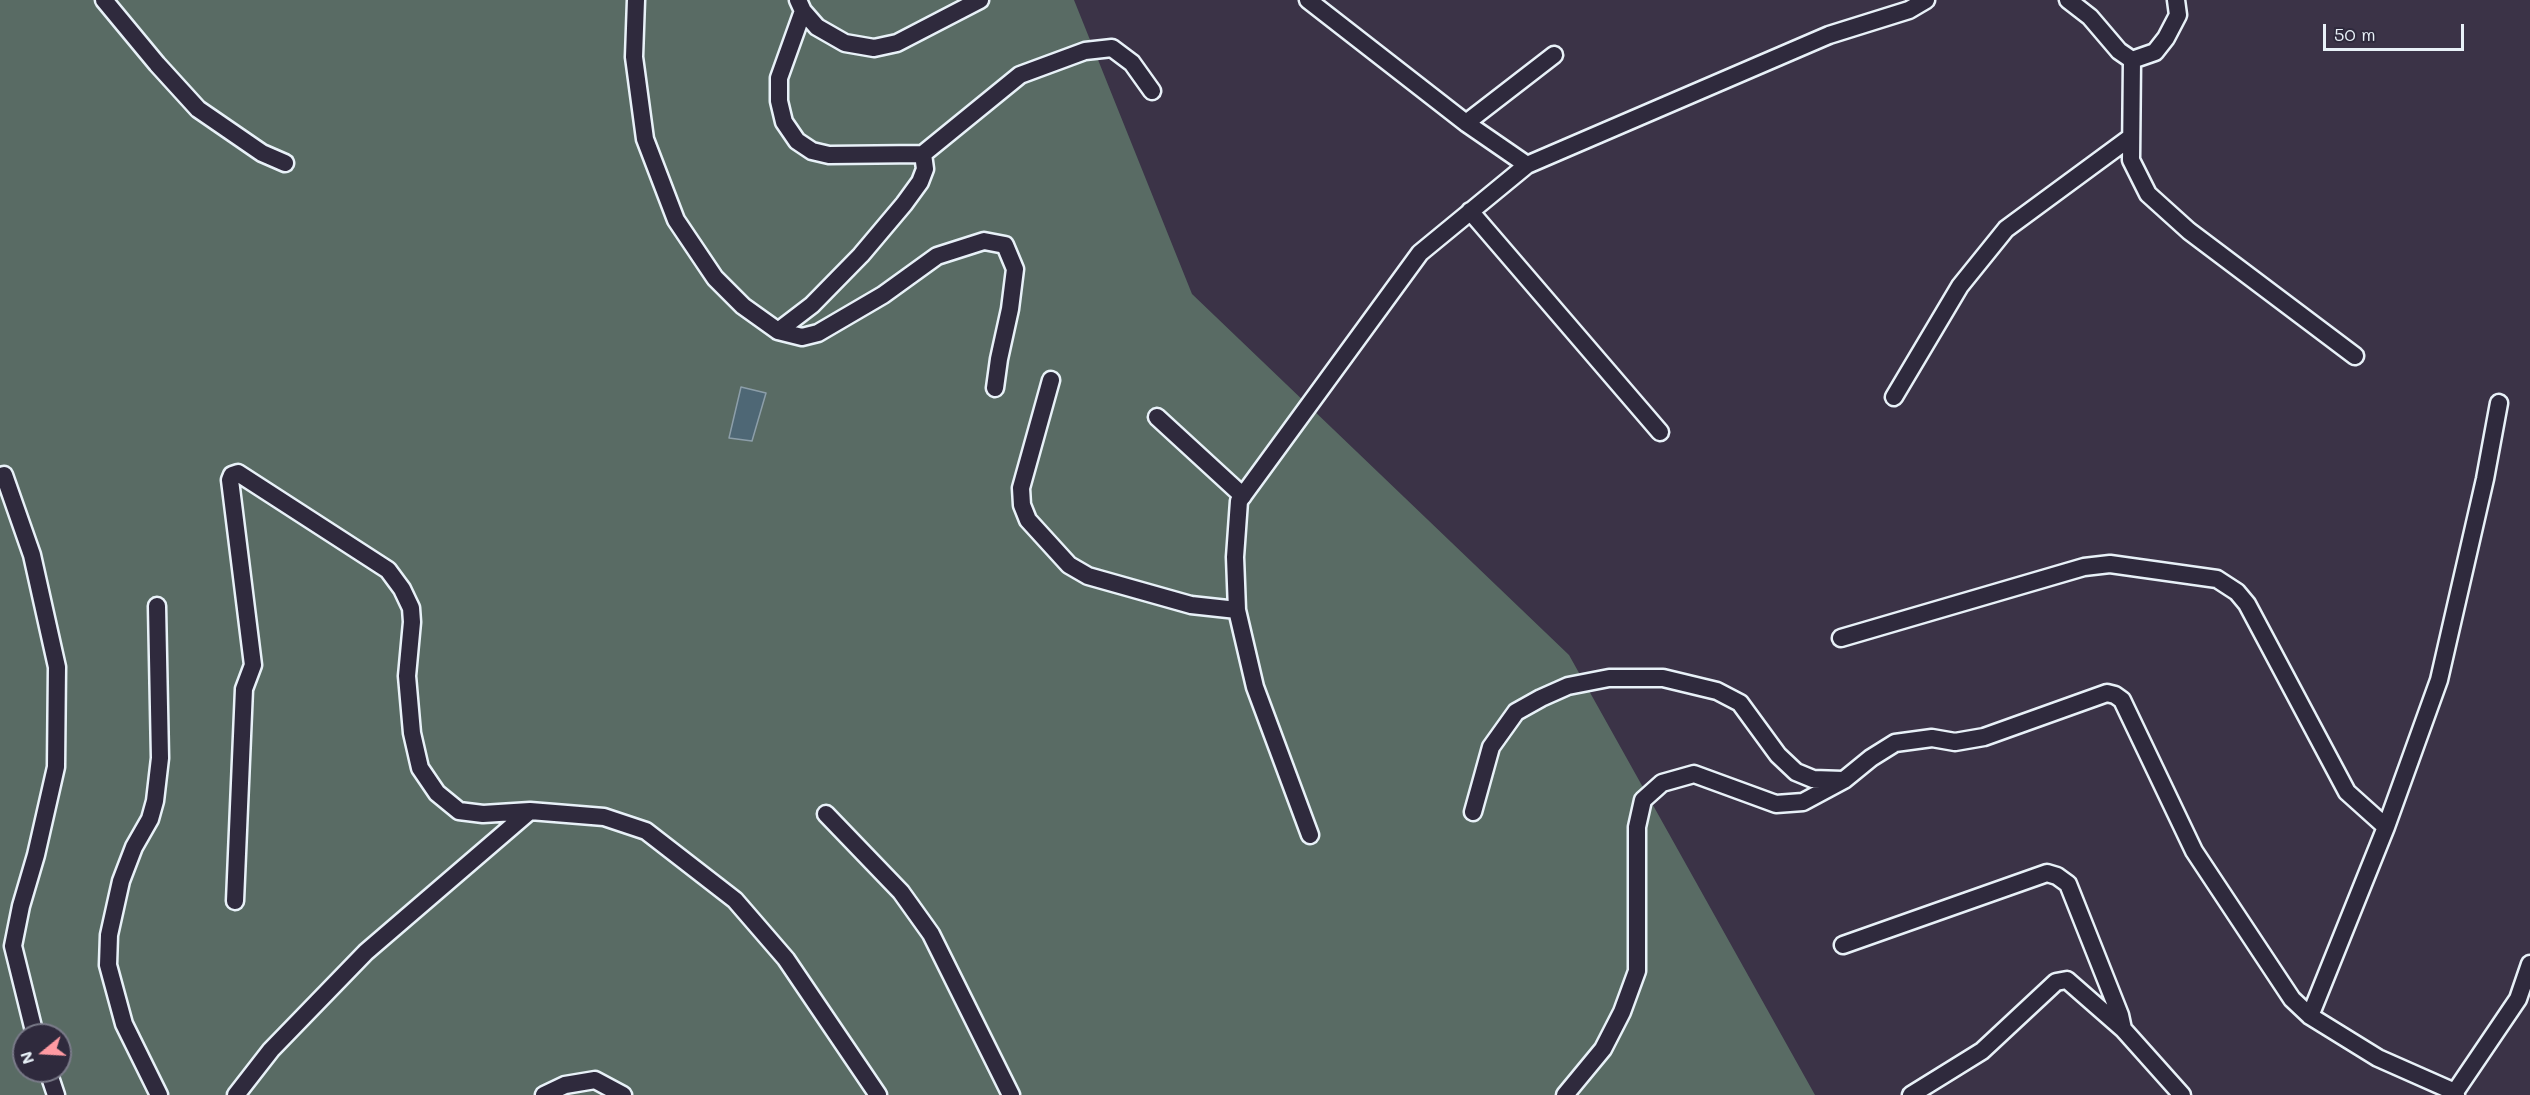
<!DOCTYPE html>
<html>
<head>
<meta charset="utf-8">
<style>
	body { margin:0 }
	#map { position:relative; width:2530px; height:1095px; overflow:hidden; background:#3b3347; font-family:Mali,sans-serif }
	canvas { display:block }
	.north { position:absolute; left:12px; top:1023px; width:60px; height:60px; box-sizing:border-box; background:#2f2a3d; border:2px solid #797a88; border-radius:50%; rotate:252deg; font-size:16px; font-weight:700; line-height:24px; text-align:center; color:#e8f1f8 }
	.north::after { content:''; display:block; margin:auto; width:21px; height:27px; background:#ff9aa2; clip-path:polygon(50% 0,100% 100%,50% 72%,0 100%) }
	.scale { position:absolute; left:2323px; top:24px; width:141px; height:27px; box-sizing:border-box; border:3px solid #e8f1f8; border-top:0; padding-left:8px; font-size:18px; line-height:21px; white-space:nowrap; color:#e8f1f8; -webkit-text-stroke:4px #2f2a3d; paint-order:stroke }
</style>
</head>
<body>
<div id="map">
<canvas width="2530" height="1095"></canvas>
<div class="north">N</div>
<div class="scale">50 m</div>
</div>
<script>
const ctx = document.querySelector('canvas').getContext('2d');
ctx.lineJoin = 'round';
function fillPath(path, color) { ctx.fillStyle = color; ctx.fill(path, 'evenodd'); }
const poly = rows => new Path2D(rows.map(r => 'M' + r).join(''));
function strokePath(path, color, width, dash) { ctx.strokeStyle = color; ctx.lineWidth = width; ctx.lineCap = dash ? 'butt' : 'round'; ctx.setLineDash(dash || []); ctx.stroke(path); }
fillPath(poly([
	[0,0,1074,0,1192,294,1569,655,1815,1095,0,1095],
	[24,1035,60,1035,60,1071,24,1071]
]), '#596b64');
const water = poly([
	[741,387,766,393,752,441,729,438,741,387]
]);
fillPath(water, '#4e6775');
strokePath(water, '#8c9ea9', 1.5);
const street = poly([
	[104,0,157,64,198,109,262,153,285,163],
	[636,0,634,57,645,139,676,220,715,278,743,306,778,331,812,305,861,255,904,204,920,182,925,169,923,154,829,155,812,151,797,141,784,122,779,101,779,78,803,11],
	[798,0,803,11,817,27,845,43,874,48,897,43,980,0],
	[1308,0,1466,123,1527,165],
	[2068,0,2090,17,2119,51,2132,60,2155,52,2166,38,2178,15,2176,0],
	[2132,60,2131,160,2148,194,2189,231,2355,356],
	[1466,123,1554,55],
	[923,154,1020,75,1085,51,1112,48,1132,63,1152,91],
	[1470,211,1660,432],
	[778,331,802,337,818,333,883,295,937,256,984,241,1005,245,1015,269,1010,309,999,359,995,388],
	[1051,380,1021,488,1022,505,1028,520,1069,565,1088,576,1191,605,1237,610],
	[1894,397,1960,286,2006,229,2131,137],
	[1157,417,1243,496],
	[4,475,32,555,57,667,56,767,36,855,21,906,13,946,35,1035],
	[157,606,160,758,155,801,150,819,134,847,121,881,109,935,108,965,124,1024,159,1095],
	[1841,638,2084,567,2110,564,2217,579,2237,592,2247,604,2347,792,2386,827],
	[1473,812,1491,747,1516,712,1541,698,1568,686,1609,678,1663,678,1717,691,1740,703,1778,755,1796,772,1813,779,1843,780],
	[826,814,901,892,931,934,1011,1095],
	[1310,835,1255,687,1237,610,1235,557,1239,501,1420,253,1527,165,1829,35,1909,10,1926,0],
	[235,901,244,689,253,665,230,480,232,475,238,473,388,570,402,589,411,608,412,622,407,676,412,733,420,768,437,793,459,811,483,814,530,811,604,817,646,831,735,900,786,959,878,1095],
	[1843,945,2047,873,2057,876,2068,884,2120,1015,2123,1029],
	[2310,1016,2386,827,2439,680,2485,479,2499,403],
	[48,1071,56,1095],
	[236,1095,271,1050,366,952,530,811],
	[544,1095,565,1085,595,1080,623,1095],
	[1565,1095,1603,1049,1622,1012,1637,971,1637,827,1643,800,1662,783,1694,774,1776,804,1803,802,1844,780,1871,758,1895,743,1932,738,1955,742,1984,737,2107,693,2115,695,2122,700,2194,851,2292,999,2310,1016,2378,1058,2455,1092,2456,1095],
	[1911,1095,1982,1051,2056,982,2067,980,2123,1029,2182,1095],
	[2453,1095,2518,999,2530,964]
]);
strokePath(street, '#e8f1f8', 21);
strokePath(street, '#2f2a3d', 16);
</script>
</body>
</html>
